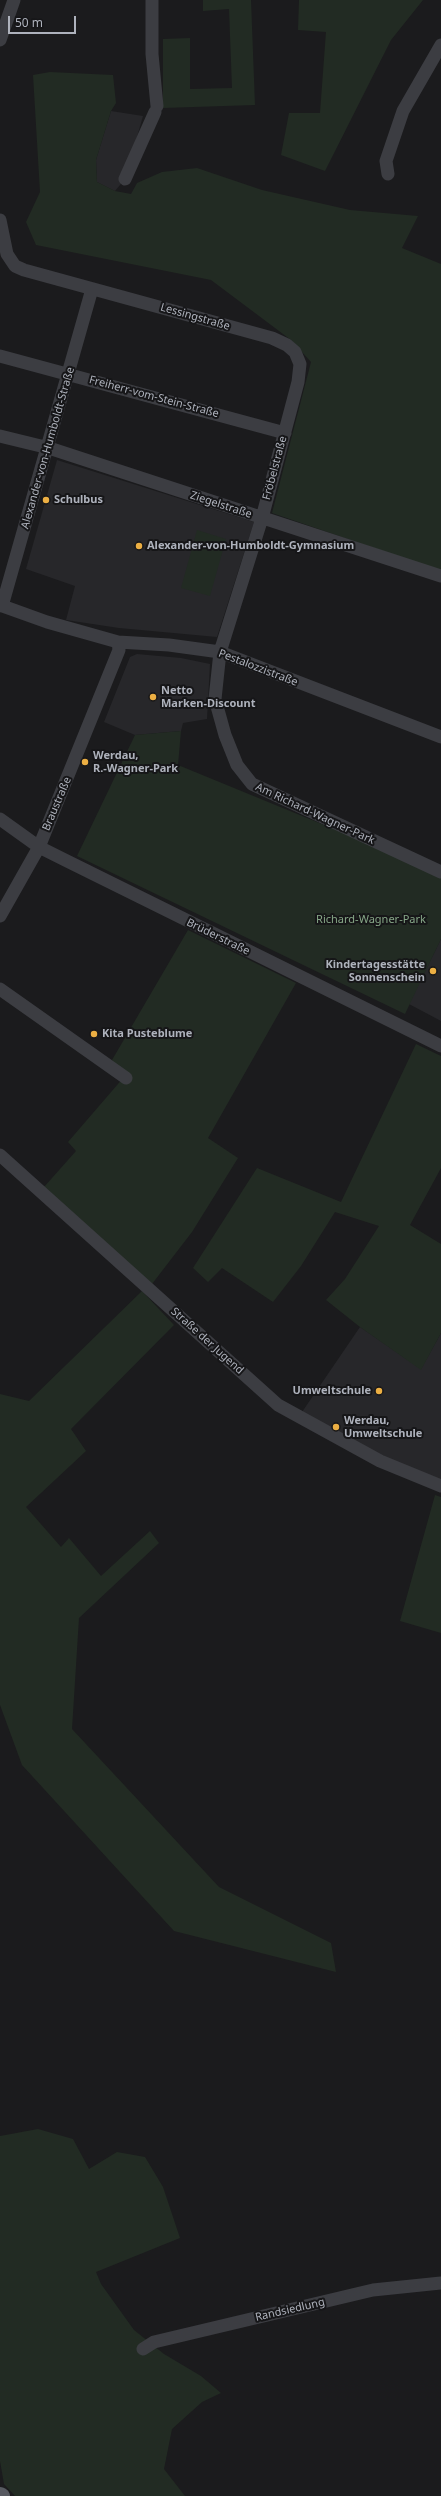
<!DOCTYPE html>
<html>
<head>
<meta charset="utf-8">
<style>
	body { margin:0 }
	#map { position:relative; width:441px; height:2496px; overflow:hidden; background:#1b1b1d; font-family:"Noto Sans",sans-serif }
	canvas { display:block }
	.scale { position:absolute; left:8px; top:16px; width:68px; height:18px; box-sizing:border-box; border:2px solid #aeb2bc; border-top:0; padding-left:5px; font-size:12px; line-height:14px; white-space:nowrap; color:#aeb2bc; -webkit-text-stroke:3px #161618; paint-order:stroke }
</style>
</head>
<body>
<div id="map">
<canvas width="441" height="2496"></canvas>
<div class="scale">50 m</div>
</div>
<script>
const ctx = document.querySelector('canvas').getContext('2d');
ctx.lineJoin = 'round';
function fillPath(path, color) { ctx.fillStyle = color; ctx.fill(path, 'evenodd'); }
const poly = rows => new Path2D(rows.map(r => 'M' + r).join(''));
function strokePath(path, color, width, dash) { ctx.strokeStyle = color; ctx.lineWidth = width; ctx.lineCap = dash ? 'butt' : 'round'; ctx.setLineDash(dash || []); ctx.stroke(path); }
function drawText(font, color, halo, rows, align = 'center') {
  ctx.font = font + ' "Noto Sans",sans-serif'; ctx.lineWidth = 4; ctx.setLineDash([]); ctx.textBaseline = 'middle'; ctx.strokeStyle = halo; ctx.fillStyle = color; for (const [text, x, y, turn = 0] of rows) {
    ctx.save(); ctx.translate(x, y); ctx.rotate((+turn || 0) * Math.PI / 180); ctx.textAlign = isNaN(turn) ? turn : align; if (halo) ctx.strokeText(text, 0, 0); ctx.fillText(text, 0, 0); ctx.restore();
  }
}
fillPath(poly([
	[111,111,143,116,125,179,115,191,97,182,96,160],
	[57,460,254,522,217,637,119,628,66,620,75,586,26,569],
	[137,654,181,658,210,664,207,719,183,723,181,731,135,735,104,722,130,657],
	[441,939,441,1021,409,1004],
	[360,1327,421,1369,441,1333,441,1483,386,1459,302,1412]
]), '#27272a');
fillPath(poly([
	[203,0,251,0,255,105,163,108,163,39,190,38,190,89,232,88,229,9,203,11],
	[299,0,423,0,391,40,325,171,281,155,289,113,320,113,326,32,298,30],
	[50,72,113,75,116,103,111,111,96,160,97,182,115,191,131,194,137,183,162,172,197,168,262,190,350,210,418,216,402,248,441,264,441,571,272,513,311,362,291,340,211,280,36,245,26,222,40,192,33,75],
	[197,530,226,539,210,596,181,588],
	[181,731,178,765,441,873,441,939,405,1014,77,856,135,735],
	[188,930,296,983,208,1138,238,1158,192,1232,152,1284,44,1187,76,1151,68,1142,124,1077,112,1060],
	[416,1044,441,1056,441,1168,410,1225,441,1244,441,1333,421,1370,360,1327,326,1300,345,1279,379,1226,335,1212,301,1266,273,1302,222,1268,208,1282,193,1268,257,1168,341,1202],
	[142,1291,174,1325,71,1429,86,1451,26,1507,61,1547,69,1538,101,1576,150,1531,159,1543,79,1618,72,1729,219,1887,331,1943,336,1972,174,1931,22,1765,0,1705,0,1394,29,1401],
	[435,1495,441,1497,441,1633,400,1621],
	[38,2129,73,2139,89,2169,117,2152,145,2157,163,2187,180,2238,96,2272,101,2284,134,2330,164,2354,201,2376,221,2393,202,2402,172,2429,164,2469,185,2496,15,2496,4,2484,0,2461,0,2136]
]), '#222b23');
strokePath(poly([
	[152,0,152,54,157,106],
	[0,40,14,0],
	[388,174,386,161,403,111,441,45],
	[125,179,155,112],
	[0,220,7,254,15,266,24,270,272,338,287,345,295,352,300,364,298,382,262,518,220,652,215,699,225,735,237,765,252,784,441,872],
	[0,356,285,433],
	[0,436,49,448,441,576],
	[0,605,47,622,118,642,169,645,220,652,441,737],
	[2,606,92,289],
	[0,819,39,847,65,860,441,1046],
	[0,916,39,847,119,650,118,642],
	[0,989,126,1078],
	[0,1155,278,1405,380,1461,441,1486],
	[143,2349,154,2342,373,2290,441,2283]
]), '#3c3d42', 13);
strokePath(poly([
	[0,2495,2,2496]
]), '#585a61', 16);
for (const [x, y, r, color] of [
	[46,500,4,"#ecaf43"],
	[139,546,4,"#ecaf43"],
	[153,697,4,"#ecaf43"],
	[85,762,4,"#ecaf43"],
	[433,971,4,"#ecaf43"],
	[94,1034,4,"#ecaf43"],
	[379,1391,4,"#ecaf43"],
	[336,1427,4,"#ecaf43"]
]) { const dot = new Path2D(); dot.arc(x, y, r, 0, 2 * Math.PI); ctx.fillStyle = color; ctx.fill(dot); strokePath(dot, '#161618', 1.5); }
drawText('11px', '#aeb2bc', '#161618', [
	["Lessingstraße",195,317,16],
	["Freiherr-vom-Stein-Straße",154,397,15],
	["Alexander-von-Humboldt-Straße",48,448,-74],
	["Fröbelstraße",275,468,-75],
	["Ziegelstraße",221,505,18],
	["Pestalozzistraße",258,668,21],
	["Braustraße",57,804,-67],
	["Am Richard-Wagner-Park",315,814,25],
	["Brüderstraße",218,937,26],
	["Straße der Jugend",207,1341,42],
	["Randsiedlung",290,2310,-13]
]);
drawText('bold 11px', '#aeb2bc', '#161618', [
	["Schulbus",54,500],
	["Alexander-von-Humboldt-Gymnasium",147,546],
	["Netto",161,691],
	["Marken-Discount",161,704],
	["Werdau,",93,756],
	["R.-Wagner-Park",93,769],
	["Kindertagesstätte",425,965,"right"],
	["Sonnenschein",425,978,"right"],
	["Kita Pusteblume",102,1034],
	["Umweltschule",371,1391,"right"],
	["Werdau,",344,1421],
	["Umweltschule",344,1434]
], 'left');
drawText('11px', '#86a687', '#161618', [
	["Richard-Wagner-Park",371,920]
]);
</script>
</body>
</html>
